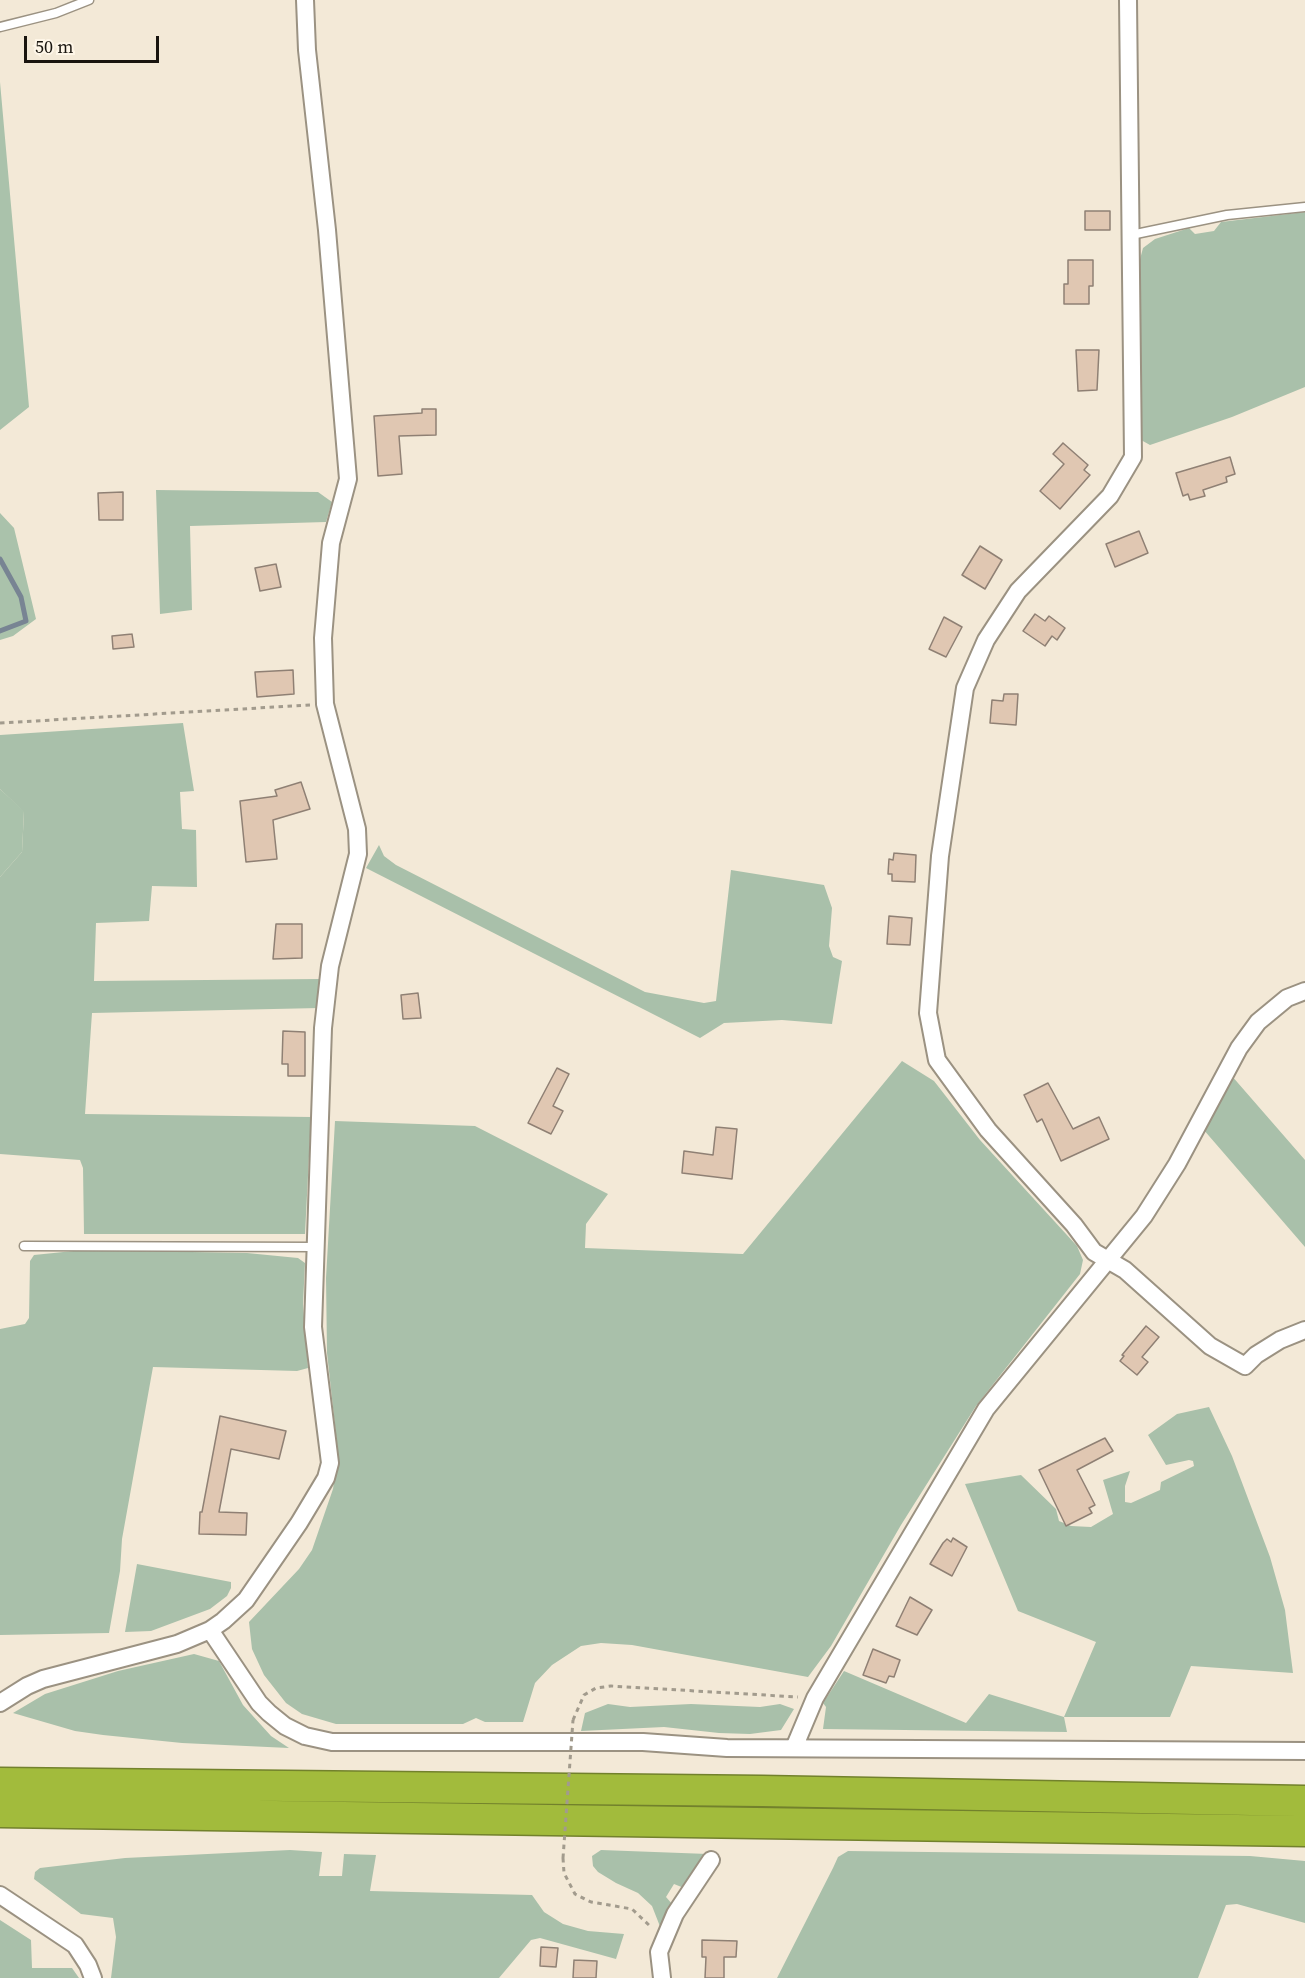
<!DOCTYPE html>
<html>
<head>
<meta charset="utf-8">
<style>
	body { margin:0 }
	#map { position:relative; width:1305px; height:1978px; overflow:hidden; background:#f3e9d7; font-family:"Source Serif 4",serif }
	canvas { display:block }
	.scale { position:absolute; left:24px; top:36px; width:135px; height:27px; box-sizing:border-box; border:3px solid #19150f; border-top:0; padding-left:8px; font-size:18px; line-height:21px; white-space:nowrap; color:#19150f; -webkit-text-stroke:4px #fef6e8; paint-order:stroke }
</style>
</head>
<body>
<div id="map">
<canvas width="1305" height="1978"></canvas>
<div class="scale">50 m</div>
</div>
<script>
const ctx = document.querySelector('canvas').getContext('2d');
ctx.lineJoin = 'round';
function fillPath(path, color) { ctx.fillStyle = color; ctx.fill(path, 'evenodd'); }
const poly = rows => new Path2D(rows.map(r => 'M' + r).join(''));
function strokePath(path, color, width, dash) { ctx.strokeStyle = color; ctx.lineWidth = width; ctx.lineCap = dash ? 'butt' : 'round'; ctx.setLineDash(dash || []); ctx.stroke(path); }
fillPath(poly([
	[1305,212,1305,387,1232,417,1150,445,1141,440,1139,263,1143,248,1155,239,1189,228,1195,234,1214,231,1221,222],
	[156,490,318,492,332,502,326,522,190,526,192,610,160,614],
	[183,723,194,791,180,792,182,829,196,830,197,887,152,886,149,921,96,923,94,981,320,979,319,1008,92,1013,85,1114,311,1117,305,1234,84,1234,83,1168,80,1160,0,1154,0,877,22,852,24,812,0,789,0,735],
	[379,845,384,856,396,865,645,992,704,1003,716,1001,731,870,824,885,832,908,829,946,833,957,842,961,832,1024,782,1020,724,1023,700,1038,366,868],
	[902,1061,934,1081,980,1140,1077,1246,1083,1260,1080,1274,976,1406,901,1525,831,1646,808,1677,632,1645,601,1643,581,1646,552,1665,535,1683,523,1722,485,1722,476,1718,463,1724,336,1724,302,1714,286,1703,264,1675,252,1649,249,1622,299,1569,312,1550,333,1489,338,1453,327,1353,326,1278,335,1121,475,1126,608,1194,586,1224,585,1248,743,1254],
	[1231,1075,1305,1160,1305,1247,1203,1129],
	[83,1250,247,1253,298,1258,305,1263,303,1304,308,1368,297,1371,153,1367,122,1539,120,1571,109,1633,0,1635,0,1329,25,1324,29,1318,30,1261,34,1255],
	[1209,1407,1232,1456,1270,1557,1285,1610,1293,1673,1191,1666,1170,1717,1064,1717,1067,1732,823,1729,826,1707,823,1703,844,1671,966,1723,989,1694,1064,1717,1096,1642,1018,1611,965,1484,1021,1475,1056,1509,1059,1521,1071,1526,1091,1527,1113,1514,1103,1480,1130,1471,1125,1486,1125,1502,1131,1503,1160,1490,1161,1482,1194,1466,1193,1461,1189,1460,1166,1465,1148,1435,1177,1414],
	[137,1564,231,1582,231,1588,227,1596,210,1609,151,1631,125,1632],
	[194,1654,219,1661,243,1705,271,1736,289,1748,182,1743,103,1735,75,1731,13,1713,45,1694,118,1671],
	[608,1704,630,1707,691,1704,760,1707,780,1704,794,1709,781,1730,750,1734,719,1733,664,1727,581,1731,585,1713],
	[290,1850,322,1852,319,1876,342,1876,344,1854,376,1855,370,1891,532,1895,544,1912,563,1924,588,1931,624,1934,616,1959,540,1938,531,1940,499,1978,111,1978,116,1937,113,1918,81,1914,34,1879,35,1872,40,1868,125,1858],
	[601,1850,708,1854,684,1888,674,1884,666,1897,673,1905,661,1929,652,1906,638,1893,616,1883,598,1872,593,1866,592,1856],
	[848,1851,1250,1856,1305,1861,1305,1923,1237,1904,1226,1905,1198,1978,777,1978,833,1868,838,1857],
	[0,1920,31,1940,32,1968,72,1968,79,1978,0,1978]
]), '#a9c0aa');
fillPath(poly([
	[0,82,29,407,0,430],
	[0,513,14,528,36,619,13,636,0,640],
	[0,789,24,811,22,852,0,877]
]), '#aac2ab');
strokePath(poly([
	[0,559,21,597,26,621,0,631]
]), '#788493', 5);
const building = poly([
	[1085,211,1110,211,1110,230,1085,230,1085,211],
	[1068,260,1093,260,1093,286,1089,286,1089,304,1064,304,1064,284,1068,284,1068,260],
	[1076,350,1099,350,1097,390,1078,391,1076,350],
	[422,409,436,409,436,435,399,436,402,474,378,476,374,416,422,413,422,409],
	[1063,443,1088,465,1084,470,1090,475,1060,509,1040,491,1064,464,1053,454,1063,443],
	[1230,457,1235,474,1226,477,1227,482,1203,490,1205,496,1190,500,1188,494,1183,496,1176,473,1230,457],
	[123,492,123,520,99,520,98,493,123,492],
	[1139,531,1148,553,1115,567,1106,544,1139,531],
	[980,546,1002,560,985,589,962,575,980,546],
	[276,564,281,587,260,591,255,568,276,564],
	[1035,614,1045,621,1049,616,1065,628,1057,640,1052,636,1045,646,1023,631,1035,614],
	[944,617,962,627,946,657,929,649,944,617],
	[132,634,134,647,113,649,112,636,132,634],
	[293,670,294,694,257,697,255,672,293,670],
	[1004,694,1018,694,1016,725,990,723,992,700,1003,701,1004,694],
	[301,782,310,809,273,820,277,859,246,862,240,801,277,796,275,790,301,782],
	[894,853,916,855,915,882,892,881,892,874,888,874,889,859,893,860,894,853],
	[889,916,912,918,910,945,887,944,889,916],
	[276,924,302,924,302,958,273,959,276,924],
	[418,993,421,1018,403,1019,401,995,418,993],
	[283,1031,305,1032,305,1076,288,1076,288,1064,282,1064,283,1031],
	[557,1068,569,1074,553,1106,563,1111,551,1134,528,1123,557,1068],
	[1048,1083,1073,1129,1099,1117,1109,1139,1061,1161,1042,1119,1037,1122,1024,1095,1048,1083],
	[716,1127,737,1129,732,1179,682,1173,684,1151,713,1155,716,1127],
	[1146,1326,1159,1337,1142,1357,1148,1362,1137,1375,1120,1361,1124,1356,1122,1355,1146,1326],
	[220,1416,286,1431,279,1459,231,1449,219,1512,247,1513,246,1535,199,1534,200,1512,202,1512,220,1416],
	[1105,1438,1113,1451,1077,1470,1095,1505,1089,1508,1092,1513,1066,1526,1039,1470,1105,1438],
	[953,1538,967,1547,952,1576,930,1564,943,1543,947,1539,951,1542,953,1538],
	[910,1597,932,1610,917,1635,896,1626,910,1597],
	[873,1649,900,1660,894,1677,889,1676,886,1683,863,1675,873,1649],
	[702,1940,737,1941,736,1957,724,1957,724,1978,705,1978,706,1957,702,1957,702,1940],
	[541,1947,558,1948,556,1967,540,1966,541,1947],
	[574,1960,597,1961,596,1978,573,1978,574,1960]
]);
fillPath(building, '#e0c7b2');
strokePath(building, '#8f8074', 1.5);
const lane = poly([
	[0,27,56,13,89,0],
	[1131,235,1227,215,1305,207],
	[24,1246,316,1247]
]);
const street = poly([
	[1128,0,1133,457,1110,496,1018,591,986,640,965,688,940,856,928,1013,937,1060,988,1130,1074,1225,1094,1252,1125,1270,1210,1346,1245,1366,1256,1355,1280,1340,1305,1330],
	[210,1630,259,1703,269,1713,285,1726,305,1736,332,1742,643,1742,727,1748,1305,1751],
	[0,1703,27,1686,43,1679,177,1644,210,1630,223,1621,246,1600,299,1523,326,1478,330,1463,313,1327,323,1028,330,966,358,854,357,829,325,704,323,638,331,543,348,479,327,230,307,50,305,0],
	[794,1748,815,1698,986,1409,1144,1216,1177,1164,1239,1048,1258,1022,1287,998,1305,991],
	[0,1895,75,1945,88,1965,93,1978],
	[662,1978,659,1952,675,1914,711,1860]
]);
const highway = poly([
	[0,1783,762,1791,1305,1801],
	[0,1812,1305,1831]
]);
strokePath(lane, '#9b9282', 11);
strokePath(street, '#9b9282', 20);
strokePath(highway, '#72812c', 33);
strokePath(poly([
	[0,723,310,705],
	[573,1720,584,1695,596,1688,611,1686,798,1697],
	[563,1858,564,1873,575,1894,591,1902,632,1909,651,1927]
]), '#a29b8d', 3, [4.5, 4.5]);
strokePath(lane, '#fff', 8);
strokePath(street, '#fff', 16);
strokePath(highway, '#a2bb3c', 30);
strokePath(poly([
	[563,1858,573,1720]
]), '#a29b8d', 3, [4.5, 4.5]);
</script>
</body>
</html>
